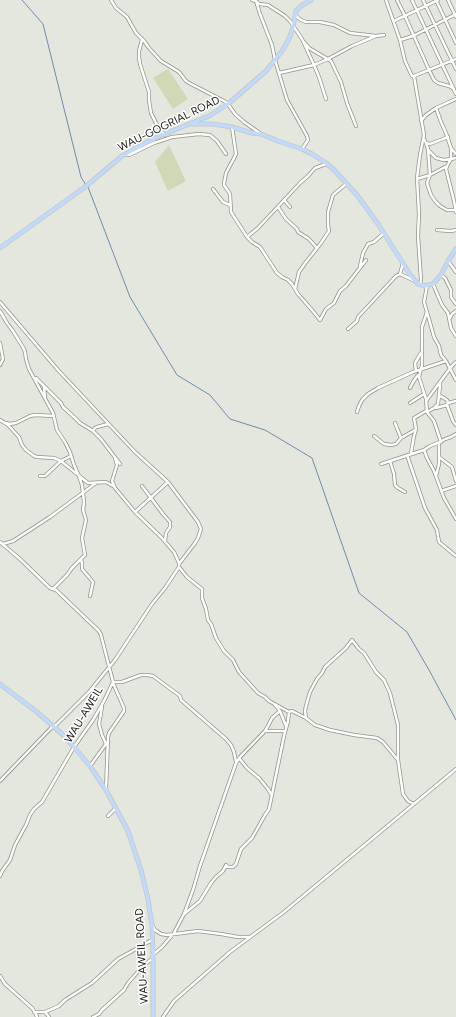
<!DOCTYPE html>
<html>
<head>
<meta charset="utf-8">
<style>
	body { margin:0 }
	canvas { display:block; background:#e4e7dd }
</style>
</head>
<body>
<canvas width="456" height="1017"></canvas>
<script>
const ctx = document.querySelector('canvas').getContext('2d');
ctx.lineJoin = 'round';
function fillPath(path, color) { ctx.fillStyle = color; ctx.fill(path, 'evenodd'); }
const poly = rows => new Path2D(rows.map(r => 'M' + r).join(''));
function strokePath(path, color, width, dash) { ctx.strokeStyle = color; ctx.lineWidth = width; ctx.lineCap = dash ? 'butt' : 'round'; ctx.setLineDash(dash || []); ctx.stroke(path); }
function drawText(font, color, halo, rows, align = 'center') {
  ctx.font = font + ' Figtree,sans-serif'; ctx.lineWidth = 3; ctx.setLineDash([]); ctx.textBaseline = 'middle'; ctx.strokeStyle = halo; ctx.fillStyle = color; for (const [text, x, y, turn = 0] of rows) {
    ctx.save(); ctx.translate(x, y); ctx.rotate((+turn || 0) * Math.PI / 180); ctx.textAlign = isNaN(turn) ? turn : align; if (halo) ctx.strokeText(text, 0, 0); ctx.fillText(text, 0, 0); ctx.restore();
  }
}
fillPath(poly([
	[168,69,188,99,173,109,153,78],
	[169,145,186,181,168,191,155,162]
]), '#cfd9b6');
strokePath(poly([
	[22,0,43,24,81,177,86,185],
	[88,187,130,297,177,375,210,395,230,419,265,430,312,458,359,593,407,632,429,670,456,720]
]), '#6f8bb0', 1);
const minor = poly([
	[111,0,116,8,127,17,136,33,144,41,149,48,161,61,179,72,186,81,191,84,224,101,228,104,235,114,244,122,261,134],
	[252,0,256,1,260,14,272,45,275,60,287,100,307,136,308,140,302,149],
	[386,0,400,40,405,61,412,76,414,76,424,135,420,155,417,178,419,214,418,236,421,280,420,285],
	[397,0,405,16,429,70,434,80,438,83,449,86,454,89],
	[412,0,456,94],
	[423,0,456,69],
	[436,0,456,43],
	[448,0,456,17],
	[257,2,259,4,268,5,285,16,290,21,302,39,314,65,319,77,326,99],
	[295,15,301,20,306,22,320,22,334,25,350,33,376,36,384,35],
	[394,21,438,0],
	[142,40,139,51,139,57,140,64,149,92,149,100,151,113,156,123,164,135],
	[400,40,413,36,456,14],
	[304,42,309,48,314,51,331,61,341,82,347,103,356,126],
	[279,73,314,65,328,59,352,46,376,36],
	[414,76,456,59],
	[421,121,426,115,436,108,456,99],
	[232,127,236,154,234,158,226,173,224,183,224,185,230,194,231,212,247,237,252,242,260,247,277,273,282,277,288,280,292,284,298,294,312,310,320,320,326,309,334,303,340,291,346,286,366,260],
	[424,139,426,143,428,149,430,175,427,183,431,195,435,201,440,206,447,210,456,210],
	[426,143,430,144,448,137],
	[451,148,456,154],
	[428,150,436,158,444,160,451,159,451,148,446,133,441,122,436,108],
	[126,154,129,155,154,143,172,137,199,134,210,135,217,141,226,154],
	[447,166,451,159,456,158],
	[417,179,430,175,447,166,446,169,454,201,456,212],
	[213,189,223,202,230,205],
	[284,200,290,207],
	[278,207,286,219,297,229,298,232,309,239,317,248],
	[437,230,451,231,456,230],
	[247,237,258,228,300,183,308,176,315,168,326,164],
	[448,261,456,272],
	[360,266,363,253,368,244,374,242,384,233],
	[400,274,403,263],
	[441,275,445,278,451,290,451,297,456,304],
	[433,284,442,305,448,313,451,328,456,336],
	[427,286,424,302,429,319,434,337,439,346,441,355,446,361,456,380],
	[295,289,299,272,306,262,310,257,321,243,329,231,328,225,328,212,333,195,346,184],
	[0,302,58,370,135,452,168,482,198,522,201,529,198,538,195,543,179,564,179,567,165,588,152,604,115,660,89,692,54,727],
	[0,311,7,323,13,331,24,349,25,352,26,359,29,369,53,413,57,430,65,442,70,452,74,465,79,476,82,485,84,502,83,510,86,520,82,538,85,555,72,568,67,575,53,589],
	[427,312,422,327,422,365,419,377,426,399,427,412,434,421,441,442],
	[450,318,452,314,456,311],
	[348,329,357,321,358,317,396,276,400,274,413,280],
	[0,343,3,359,0,365],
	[416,371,415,363,421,353],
	[36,378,61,403,63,407,74,417,80,423,93,431,101,439,120,464],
	[44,387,45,398],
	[410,388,413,382,418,375],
	[439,395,447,400,448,402,447,405],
	[426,401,451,367,456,362],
	[410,403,424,394],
	[448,403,456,401],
	[436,408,447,405,453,421,456,425],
	[357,412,359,406,362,400,368,394,378,388,413,372,446,361],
	[427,412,434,408,438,404,440,386,440,382],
	[0,420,8,425,19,437,22,445,26,450,34,456,37,457,54,458,61,461,88,483,106,482,113,486],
	[6,423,10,424,16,423,30,416,35,415,54,416],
	[395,423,401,438],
	[93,431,95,428,97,427,108,424],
	[374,436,384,444,391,445,396,444,401,438,415,430],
	[424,450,427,458,434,471,444,498,456,519],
	[411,453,414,436,416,429,414,418,426,411,427,410],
	[407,455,425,508,437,530,439,542,456,556],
	[439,457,452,467,456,481],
	[115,458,117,465,112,481,115,488,135,512,161,537,174,552,179,563],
	[390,461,394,474,395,485,398,488,405,492],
	[381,464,424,450,430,446,440,442,445,439,451,437,456,434],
	[40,476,45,476,61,461,71,456],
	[436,476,439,464,439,443],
	[142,486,163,514,170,522,170,527,166,533,165,541],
	[441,491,456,486],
	[135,512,168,482],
	[0,542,20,559,50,588,56,590,99,631,101,635,113,682,104,701,93,720,74,747,42,802,34,809,30,815,26,825,15,845,10,860,2,871,0,876],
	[3,544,13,541,50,517,96,483],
	[81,560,82,563,82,569,93,582,90,596],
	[179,567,187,577,202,589,202,598,206,609,208,620,211,624,216,638,224,651,233,660,239,672,258,693,265,697,269,701,289,712,292,711,306,718],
	[113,682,122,682,141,675,147,675,153,676,180,696,181,700,226,739,231,745,234,752,236,762],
	[102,707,99,724,102,735,106,744],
	[280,711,286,726],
	[265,731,285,731],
	[239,758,247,768,259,778,268,789,271,794],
	[398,760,383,742,377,738,354,735,330,730,315,725,306,718,305,711,306,706,310,692,317,679,322,673,325,667,346,648,352,640,359,649,364,653,376,672,384,680,390,693,398,725,398,760,403,794,408,801,414,804],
	[90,766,106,744],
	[0,781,53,726],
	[106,790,108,737,109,733,124,711,124,708,113,683],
	[108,816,116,808],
	[184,914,200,901,211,883,216,877,223,871,226,865,228,867,233,867,236,864,241,849,252,838,265,815,269,809,284,736,288,721,289,712],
	[153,927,155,930,161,934,167,935,198,931,221,934,238,937,250,937],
	[153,954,155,953,162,947,174,933,184,914,193,890,200,866,236,763,240,757,265,731,268,726,272,718,280,711,275,705],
	[0,976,5,984,32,1008,36,1014,37,1017],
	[34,1012,45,1012,59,1006,65,1000,92,983,118,959,152,940],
	[45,1012,49,1017],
	[93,1017,99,1014,102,1010,124,990,128,983,143,966,153,958],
	[163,1017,174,1001,230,952,284,912,456,769]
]);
const major = poly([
	[192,124,213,124,232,127,252,133,261,134,278,141,302,149,312,154,326,163,334,170,357,195,378,224,411,276,418,284,424,286,433,284,441,275,448,261,456,249],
	[0,248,85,187,122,156,140,146,157,137,209,116,228,104,266,71,282,51,289,39,293,27,296,11,301,6,311,0],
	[0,684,37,712,62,734,74,747,90,766,106,790,128,831,141,870,148,899,150,913,152,925,153,954,153,1017]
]);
strokePath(minor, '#8f9289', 4);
strokePath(major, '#c5c5c4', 5);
strokePath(minor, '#fff', 2.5);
strokePath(major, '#bfdafd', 3.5);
drawText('11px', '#20211d', '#fff', [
	["WAU-GOGRIAL ROAD",169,124,-26],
	["WAU-AWEIL",84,715,-59],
	["WAU-AWEIL ROAD",142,956,-93]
]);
</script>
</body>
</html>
